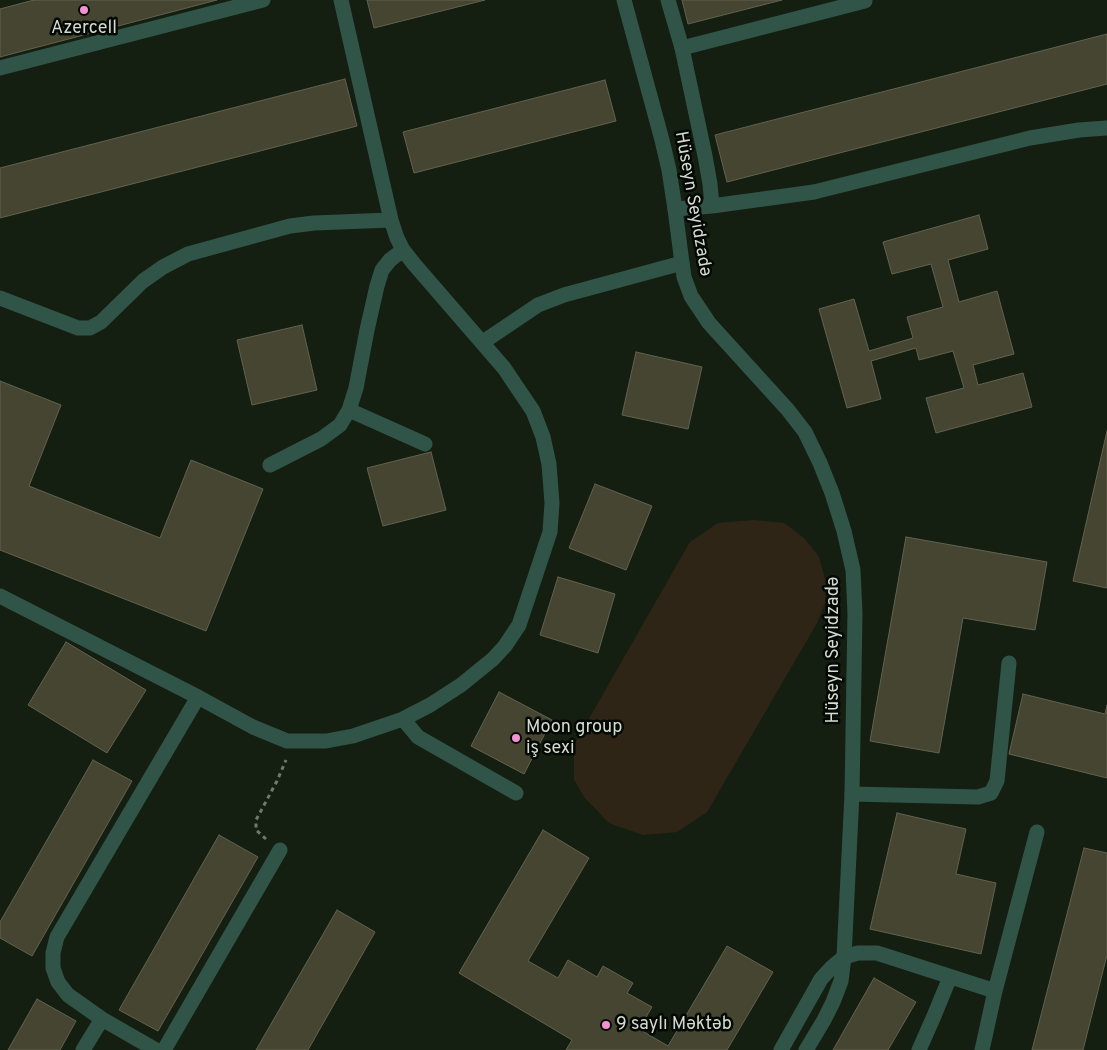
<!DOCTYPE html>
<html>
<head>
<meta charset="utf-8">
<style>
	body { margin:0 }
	canvas { display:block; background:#141f11 }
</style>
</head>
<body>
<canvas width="1107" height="1050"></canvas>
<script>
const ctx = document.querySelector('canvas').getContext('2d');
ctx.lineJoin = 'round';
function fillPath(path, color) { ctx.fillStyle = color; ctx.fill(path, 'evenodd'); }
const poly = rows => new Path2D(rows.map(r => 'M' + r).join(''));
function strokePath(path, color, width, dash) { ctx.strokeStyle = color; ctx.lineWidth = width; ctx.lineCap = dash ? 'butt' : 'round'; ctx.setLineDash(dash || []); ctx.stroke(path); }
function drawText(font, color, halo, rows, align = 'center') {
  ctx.font = font + ' Overpass,sans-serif'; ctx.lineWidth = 5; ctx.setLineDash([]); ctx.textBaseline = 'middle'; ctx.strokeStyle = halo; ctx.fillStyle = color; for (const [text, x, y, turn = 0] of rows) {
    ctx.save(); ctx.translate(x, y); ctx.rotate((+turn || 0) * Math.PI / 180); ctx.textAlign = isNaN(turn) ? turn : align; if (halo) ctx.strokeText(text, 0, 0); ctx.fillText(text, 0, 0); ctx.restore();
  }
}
fillPath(poly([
	[753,520,784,523,804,538,819,557,826,583,825,603,817,623,707,812,677,832,643,835,609,823,584,797,574,779,574,745,690,542,718,523]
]), '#2f2517');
const building = poly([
	[34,0,217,0,0,57,0,9,34,0],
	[367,0,485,0,374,28,367,0],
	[682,0,782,0,688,24,682,0],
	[1107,34,1107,84,727,182,715,135,1107,34],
	[345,79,357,126,0,218,0,168,345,79],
	[605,80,616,121,414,173,403,132,605,80],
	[979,215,988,249,948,260,959,302,997,291,1014,354,973,365,978,385,1023,373,1032,407,936,433,926,398,964,388,953,351,919,360,916,348,871,361,881,399,847,408,819,309,854,299,869,351,913,338,907,317,943,307,931,264,892,274,883,242,979,215],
	[302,325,317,390,252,405,237,340,302,325],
	[636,352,702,367,688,429,622,415,636,352],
	[0,381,61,405,29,486,160,538,191,460,263,489,206,631,0,550,0,381],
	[1107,431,1107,588,1073,581,1107,431],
	[431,452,446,510,383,526,367,468,431,452],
	[595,484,652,506,626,570,569,548,595,484],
	[906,537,1047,562,1035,630,963,618,939,753,870,741,906,537],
	[558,577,615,594,598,653,540,635,558,577],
	[66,642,146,690,107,753,28,705,66,642],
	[499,692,552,720,524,774,471,746,499,692],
	[1023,694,1105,714,1107,705,1107,778,1009,754,1023,694],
	[93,760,132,781,32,956,0,938,0,922,93,760],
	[897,813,966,829,956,874,996,883,981,954,870,929,897,813],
	[543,830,589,858,528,961,558,978,568,960,597,977,603,966,633,983,627,993,652,1007,639,1029,668,1046,727,946,773,972,727,1050,566,1050,572,1040,459,973,543,830],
	[219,835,258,857,158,1031,119,1010,219,835],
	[1084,848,1107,853,1107,955,1083,1050,1032,1050,1084,848],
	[337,910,375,932,308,1050,256,1050,337,910],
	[874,978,916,1002,888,1050,833,1050,874,978],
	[37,999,76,1021,60,1050,8,1050,37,999]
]);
fillPath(building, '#454531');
strokePath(building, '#62624e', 1);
strokePath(poly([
	[266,839,256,830,256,820,277,781,286,760]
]), '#70796e', 3, [4, 4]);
strokePath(poly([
	[668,0,682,48,705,156,710,184,712,206,675,209],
	[0,68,263,0],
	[712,206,814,192,1030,138,1079,130,1107,128],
	[0,298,78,328,90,328,101,322,143,281,163,267,188,254,290,226,314,223,391,220],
	[483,342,538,305,564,295,682,263],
	[349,410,425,444],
	[270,465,321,439,340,425,349,410,356,388,367,330,377,286,382,270,390,260,403,250],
	[0,596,198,697,253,727,287,741,326,741,353,736,403,719,430,705,461,685,493,659,505,646,519,625,550,532,552,503,549,464,543,437,533,411,504,368,414,264,403,250,397,238,391,220,341,0],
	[403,719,418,737,516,793],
	[852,794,978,797,991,793,997,781,1009,663],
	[83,1050,102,1019],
	[156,1050,102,1019,68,995,58,982,53,968,53,953,57,937,198,697],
	[164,1050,280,850],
	[781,1050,821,979,831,968,844,957,858,953,877,953,995,991],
	[919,1050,934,1016,950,977],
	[982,1050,995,991,1037,832]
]), '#315449', 15);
strokePath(poly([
	[624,0,662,140,669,170,675,209,682,263,684,277,691,296,709,323,788,410,805,432,820,463,832,493,844,531,853,570,855,613,852,794,844,957,841,981,833,1002,824,1020,806,1050],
	[682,48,865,1]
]), '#315449', 15);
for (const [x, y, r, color] of [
	[84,10,5,"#f391d5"],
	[516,738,5,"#f391d5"],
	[606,1025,5,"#f391d5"]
]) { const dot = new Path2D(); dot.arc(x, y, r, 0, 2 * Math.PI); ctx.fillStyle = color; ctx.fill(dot); strokePath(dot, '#040803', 2); }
drawText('18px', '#d3dad1', '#040803', [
	["Azercell",84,29,"center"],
	["Moon group",526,728],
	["iş sexi",526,749],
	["9 saylı Məktəb",616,1025]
], 'left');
drawText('18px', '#d3dad1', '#040803', [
	["Hüseyn Seyidzadə",692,204,80],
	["Hüseyn Seyidzadə",834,650,-90]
]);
</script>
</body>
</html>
